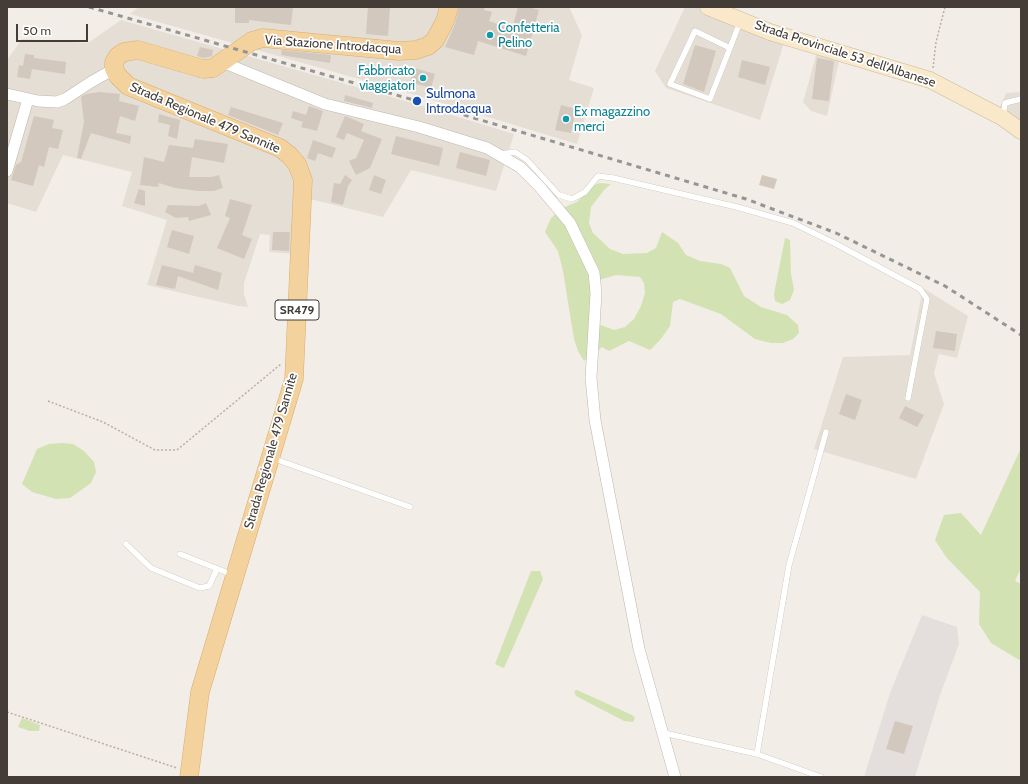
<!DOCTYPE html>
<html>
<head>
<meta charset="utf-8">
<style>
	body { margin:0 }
	#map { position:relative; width:1028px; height:784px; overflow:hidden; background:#f2ede7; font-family:Cabin,sans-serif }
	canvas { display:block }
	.frame { position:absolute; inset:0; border:8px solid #443d37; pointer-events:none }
	.scale { position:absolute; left:16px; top:24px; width:72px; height:18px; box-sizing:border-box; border:2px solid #443d37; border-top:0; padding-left:5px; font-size:12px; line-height:14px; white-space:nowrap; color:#443d37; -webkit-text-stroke:3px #fff; paint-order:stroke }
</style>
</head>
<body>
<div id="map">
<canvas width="1028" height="784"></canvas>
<div class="frame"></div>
<div class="scale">50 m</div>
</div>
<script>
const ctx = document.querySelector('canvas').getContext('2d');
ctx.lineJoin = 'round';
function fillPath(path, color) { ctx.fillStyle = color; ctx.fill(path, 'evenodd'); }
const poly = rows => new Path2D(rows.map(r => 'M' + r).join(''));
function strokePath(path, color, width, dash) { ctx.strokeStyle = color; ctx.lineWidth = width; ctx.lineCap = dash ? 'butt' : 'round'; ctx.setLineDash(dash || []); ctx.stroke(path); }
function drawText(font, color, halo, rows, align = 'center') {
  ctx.font = font + ' Cabin,sans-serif'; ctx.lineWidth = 3.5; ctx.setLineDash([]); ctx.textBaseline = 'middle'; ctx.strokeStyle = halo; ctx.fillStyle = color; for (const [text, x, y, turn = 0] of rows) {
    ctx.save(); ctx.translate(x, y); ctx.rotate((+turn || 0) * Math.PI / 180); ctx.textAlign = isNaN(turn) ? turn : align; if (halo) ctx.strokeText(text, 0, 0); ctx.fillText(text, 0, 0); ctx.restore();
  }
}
fillPath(poly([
	[139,7,569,7,582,35,569,80,594,88,577,144,419,96,130,14],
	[685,7,732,7,727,18,840,56,827,116,811,111,803,102,817,52,784,43,760,120,666,88,655,71],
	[121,20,416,104,514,134,496,191,411,170,383,217,310,199,297,254,269,252,270,235,260,234,244,283,244,294,248,307,238,306,147,285,167,220,122,206,132,172,63,155,36,212,7,203,7,60,22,39,88,43],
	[1021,92,1021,126,999,109,1006,93],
	[923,288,968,316,957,358,939,354,934,373,944,404,916,479,814,449,843,357,910,355]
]), '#e5ded5');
fillPath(poly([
	[922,615,957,627,959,644,940,695,915,777,864,777,890,693]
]), '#e4dfdc');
fillPath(poly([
	[600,183,611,184,604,190,591,207,589,223,593,233,610,249,623,254,647,253,656,248,662,232,678,243,686,255,700,261,721,264,730,268,744,296,761,307,787,315,798,325,799,333,793,339,783,343,771,343,755,339,721,314,680,299,673,302,670,326,660,340,650,350,629,341,609,351,602,347,584,361,578,351,574,339,563,271,558,251,545,232,551,218,565,207,577,202,594,185],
	[616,275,640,277,644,283,645,293,641,306,634,319,625,327,614,330,598,324,599,280],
	[785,238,790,240,791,274,794,290,790,300,782,304,775,301,774,294],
	[62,443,73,444,84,451,94,462,96,472,91,483,70,498,56,499,32,492,22,484,37,449,49,444],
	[1021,448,1021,568,1015,581,1021,584,1021,661,991,643,979,624,980,592,946,557,935,540,944,515,961,513,981,535],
	[531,571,540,571,543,579,504,668,499,666,495,664],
	[577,690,632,715,635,718,633,722,624,721,576,696,574,691],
	[22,718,40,725,39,731,30,731,18,727]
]), '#d2e2b3');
fillPath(poly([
	[235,7,293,7,291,25,249,20,249,23,235,23],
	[368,7,390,7,388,36,366,34],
	[459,7,485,7,484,10,492,12,489,21,512,29,518,7,528,7,539,10,526,56,478,41,474,55,445,47,455,24],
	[695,45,716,51,704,92,683,84],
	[200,47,213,50,212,56,204,58,197,56],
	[282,50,331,55,330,63,281,55],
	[25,54,34,55,34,58,66,62,65,74,32,69,30,79,17,77,19,65,23,66],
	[817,58,834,61,829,101,812,99],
	[742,60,770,67,765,85,738,77],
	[414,68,435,74,431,88,410,82],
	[100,92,120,94,119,101,139,106,135,121,120,116,116,133,131,136,130,144,91,133,81,159,77,158,84,122,81,97,86,94],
	[345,95,373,103,372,108,344,101],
	[561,105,576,109,571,133,555,130],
	[309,106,323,111,317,131,301,127,303,122,291,118,293,111,306,115],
	[231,107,283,123,278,135,228,115],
	[159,114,180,120,177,139,168,136,170,125,158,122],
	[34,116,54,120,52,128,63,130,58,149,49,147,44,167,39,165,33,186,11,180,16,165,21,162],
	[345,116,364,124,361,131,382,139,370,168,356,175,349,161,356,158,364,140,347,133,344,140,336,137],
	[396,136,443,148,439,166,391,154],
	[195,139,228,144,224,163,192,157,189,177,211,177,219,175,223,188,214,191,199,191,175,188,159,183,158,187,140,185,144,157,164,162,169,145,193,148],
	[313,140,336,148,332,158,318,153,315,161,307,158],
	[460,152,490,160,486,176,456,168],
	[345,175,352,180,348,186,343,205,331,202,334,183,340,184],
	[374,175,386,180,381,194,369,190],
	[762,175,777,179,774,189,759,185],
	[139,189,145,191,145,206,134,203],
	[230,199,252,205,242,235,252,239,244,259,217,248,230,218,225,216],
	[206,203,211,215,189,221,188,217,176,218,165,212,168,205,199,206],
	[172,230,194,236,189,254,167,247],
	[273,232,290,232,289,251,272,250],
	[162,265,193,273,195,265,222,273,218,290,178,276,175,289,156,285],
	[936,331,957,334,955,351,933,348],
	[846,394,862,400,855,420,839,414],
	[905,406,924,415,917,427,899,418],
	[895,721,913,726,904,754,886,749]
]), '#d2c8bd');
const service = poly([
	[730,48,695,31,670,84,710,99,730,48,740,22],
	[1003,116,1005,103,1021,99],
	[501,154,515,152,527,160,559,195,572,199,585,192,598,176,613,178,737,207,793,223,836,244,920,289,927,299,908,398],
	[272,458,410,507],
	[126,544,151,568,200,588,209,586,217,569],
	[180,554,233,575],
	[664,733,757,754,821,777],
	[757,754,789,565,826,432]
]);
const minor = poly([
	[222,62,325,104,419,127,487,148,520,167,539,186,570,223,594,273,596,293,591,378,595,420,639,649,675,777],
	[7,94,38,101,57,102,65,99,91,82,114,69],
	[7,171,28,99]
]);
const secondary = poly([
	[708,7,770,32,930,80,1003,118,1021,131]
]);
const primary = poly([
	[189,777,200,692,294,379,303,180,297,164,289,155,280,148,128,86,118,76,114,69,114,62,118,56,124,52,138,50,203,69,213,68,252,41,263,38,399,51,416,50,428,46,435,40,445,21,449,7]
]);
strokePath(service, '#bfb7ad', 6);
strokePath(minor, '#bfb7ad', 12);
strokePath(secondary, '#cdba9a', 17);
strokePath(primary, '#d8ad6f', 19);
strokePath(poly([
	[933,68,936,42,945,7],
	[48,401,103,422,155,450,177,450,281,364],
	[7,712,177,768]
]), '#bdae9d', 1.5, [2, 2]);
strokePath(service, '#fff', 5.5);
strokePath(minor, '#fff', 11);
strokePath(secondary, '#f9e8c9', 16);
strokePath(primary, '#f4d29d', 18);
strokePath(poly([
	[89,7,417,101,746,199,836,233,945,286,1021,335]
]), '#959595', 3, [5, 5]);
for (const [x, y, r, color] of [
	[490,35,4,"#0f9aa8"],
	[423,78,4,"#0f9aa8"],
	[417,101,5,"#1a4fb4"],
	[566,119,4,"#0f9aa8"]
]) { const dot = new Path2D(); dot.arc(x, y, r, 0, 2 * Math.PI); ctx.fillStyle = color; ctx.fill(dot); strokePath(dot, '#fff', 1.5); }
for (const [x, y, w] of [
	[297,310,44]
]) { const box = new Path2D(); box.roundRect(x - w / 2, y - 10, w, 20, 3); ctx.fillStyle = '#fff'; ctx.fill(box); strokePath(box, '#443d37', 1); }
drawText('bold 12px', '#443d37', null, [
	["SR479",297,310]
]);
drawText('13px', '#0d838f', '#fff', [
	["Confetteria",498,28],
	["Pelino",498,43],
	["Fabbricato",415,71,"right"],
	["viaggiatori",415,86,"right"],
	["Ex magazzino",574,112],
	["merci",574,127]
], 'left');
drawText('13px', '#443d37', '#fff', [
	["Via Stazione Introdacqua",333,45,4],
	["Strada Provinciale 53 dell'Albanese",845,54,18],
	["Strada Regionale 479 Sannite",205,118,23],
	["Strada Regionale 479 Sannite",271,451,-74]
]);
drawText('13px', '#164399', '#fff', [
	["Sulmona",426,94],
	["Introdacqua",426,109]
], 'left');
</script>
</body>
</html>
